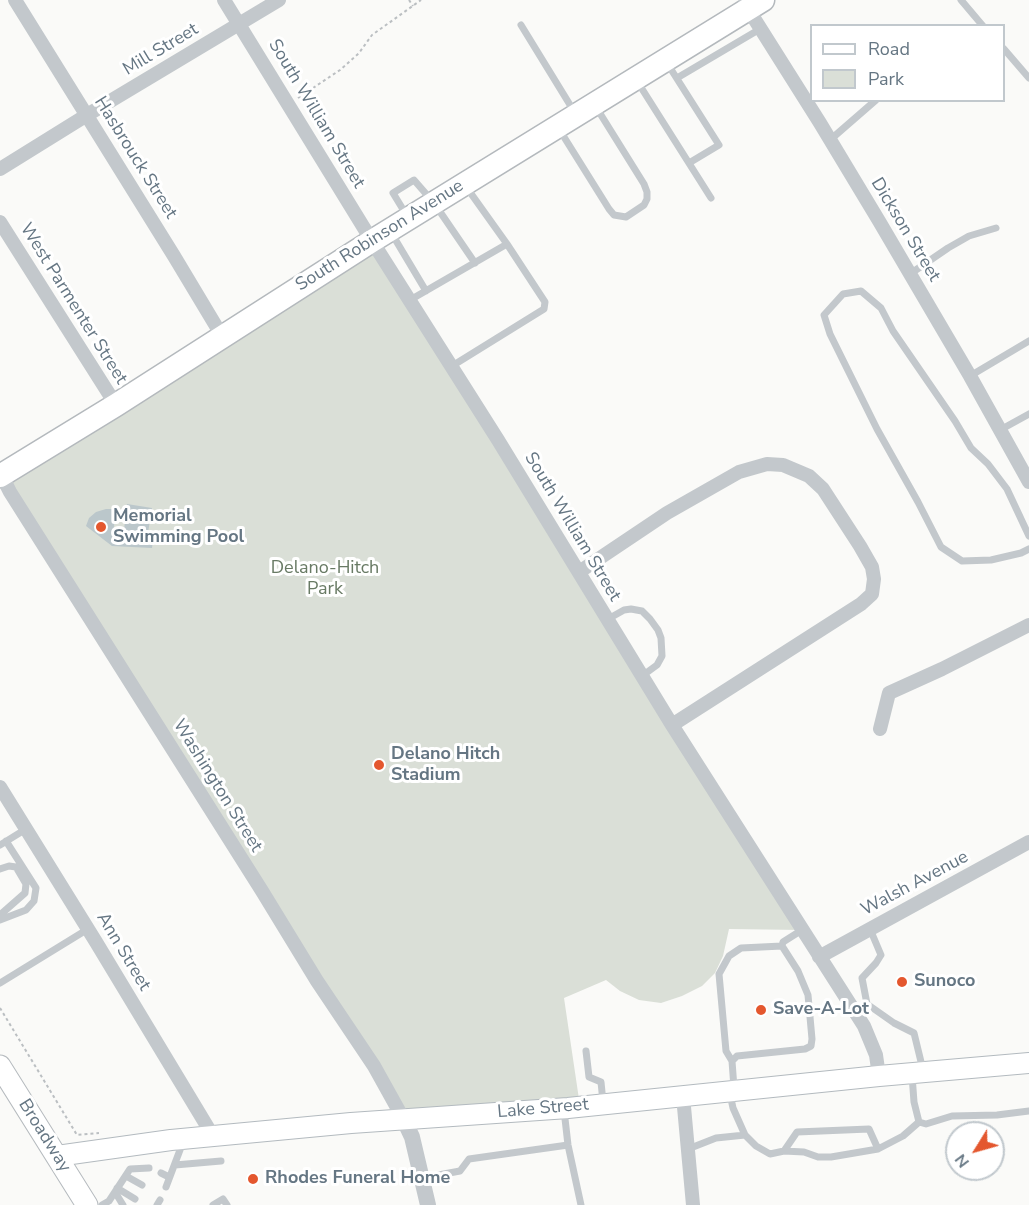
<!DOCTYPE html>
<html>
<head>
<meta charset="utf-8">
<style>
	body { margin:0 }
	#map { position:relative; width:1029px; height:1205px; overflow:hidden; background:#fafaf8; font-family:"Nunito Sans",sans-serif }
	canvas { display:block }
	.legend { position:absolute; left:810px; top:24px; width:195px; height:78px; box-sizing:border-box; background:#fff; border:2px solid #c1c8cd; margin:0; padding:8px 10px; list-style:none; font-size:18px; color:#657683 }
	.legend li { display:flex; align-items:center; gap:12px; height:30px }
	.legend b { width:30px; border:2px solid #c1c8cd }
	.north { position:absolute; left:945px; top:1121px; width:60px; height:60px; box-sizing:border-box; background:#fff; border:2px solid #c1c8cd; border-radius:50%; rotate:233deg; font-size:16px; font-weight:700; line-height:24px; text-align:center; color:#657683 }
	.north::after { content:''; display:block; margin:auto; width:21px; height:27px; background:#e4572e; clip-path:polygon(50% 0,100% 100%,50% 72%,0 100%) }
</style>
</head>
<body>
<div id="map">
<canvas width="1029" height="1205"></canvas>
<ul class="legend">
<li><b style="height:8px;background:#fff"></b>Road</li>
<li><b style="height:16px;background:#dadfd7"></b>Park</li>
</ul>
<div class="north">N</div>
</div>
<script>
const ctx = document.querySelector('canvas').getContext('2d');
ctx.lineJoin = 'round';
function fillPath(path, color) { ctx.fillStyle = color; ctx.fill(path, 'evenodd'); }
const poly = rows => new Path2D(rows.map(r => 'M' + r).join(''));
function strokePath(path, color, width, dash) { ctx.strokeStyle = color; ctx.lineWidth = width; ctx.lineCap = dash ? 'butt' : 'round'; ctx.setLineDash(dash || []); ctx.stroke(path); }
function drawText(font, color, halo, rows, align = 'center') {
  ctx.font = font + ' "Nunito Sans",sans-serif'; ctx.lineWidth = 6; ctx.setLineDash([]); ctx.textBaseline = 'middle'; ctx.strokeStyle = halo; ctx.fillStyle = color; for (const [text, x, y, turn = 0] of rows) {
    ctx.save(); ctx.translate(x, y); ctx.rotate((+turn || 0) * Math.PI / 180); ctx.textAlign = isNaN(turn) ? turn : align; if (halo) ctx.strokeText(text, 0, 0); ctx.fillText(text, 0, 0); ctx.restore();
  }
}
fillPath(poly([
	[372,241,802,930,729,929,723,956,715,973,702,986,682,996,661,1003,639,1000,620,991,606,980,564,998,580,1106,404,1120,2,475]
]), '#dadfd7');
fillPath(poly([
	[127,504,152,508,147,539,153,539,152,548,112,546,86,526,89,518,96,512,106,509,115,509,114,528,124,530]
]), '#bbc7cb');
const secondary = poly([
	[57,1156,171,1140,351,1123,568,1108,879,1076,1029,1063]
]);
const primary = poly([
	[0,1066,87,1205]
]);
const trunk = poly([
	[0,476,116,405,372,241,763,0]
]);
strokePath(secondary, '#b3babf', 22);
strokePath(primary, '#b5babe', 23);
strokePath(trunk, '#b4b9bd', 25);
strokePath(poly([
	[409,0,413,6],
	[298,98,340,70,359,53,372,35,421,0],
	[0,1008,77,1135,99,1133]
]), '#bbbfc2', 2, [3, 3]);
strokePath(poly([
	[961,0,983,26],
	[521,25,575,113],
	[1004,49,1029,78],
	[667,63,719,145,689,163],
	[677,78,760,29],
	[637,81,711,198],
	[559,129,609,209,614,215,626,217,644,205,647,199,647,192,644,184,596,107],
	[830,140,876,100],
	[467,188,507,244],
	[407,216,393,193,414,180,434,203,475,263],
	[392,234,426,291],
	[910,274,948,248,969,236,996,228],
	[410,300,507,244,545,302,544,309,452,366],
	[970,376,1029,341],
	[1000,430,1029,414],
	[1029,536,1007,489,988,464,971,448,955,421,893,331,881,308,861,291,843,294,824,315,830,334,877,429,918,502,941,547,962,561,991,560,1021,553,1029,549],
	[608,619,624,610,631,609,642,611,650,619,658,630,661,638,662,656,657,665,642,676],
	[0,845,26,829],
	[0,869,9,866,16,867,26,884,25,893,0,915],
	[0,920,26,910,34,901,36,888,6,841],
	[0,983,88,929],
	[867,1004,862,978,876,963,881,955,870,929],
	[853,1010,867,1004,894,1023,914,1033,923,1070],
	[586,1051,589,1077,601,1082,603,1102],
	[732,1061,726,1051,719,974,729,956,741,948,782,946],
	[912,1075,914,1102,919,1122,926,1124,952,1116,997,1115,1029,1111],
	[734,1088,732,1061,737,1056,805,1049,811,1046,812,1039,808,995,798,971,782,946,783,942,802,930],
	[564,1110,568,1145,581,1205],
	[745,1135,756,1146,770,1154,784,1151,804,1152,818,1157,831,1157,878,1149,903,1136,919,1122],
	[688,1149,716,1138,745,1135,733,1108,730,1094],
	[784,1151,797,1132,869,1129,878,1149],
	[175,1165,221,1161],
	[161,1173,169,1177],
	[126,1176,142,1185],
	[422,1178,460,1171,469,1159,568,1145],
	[166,1187,183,1142],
	[117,1188,135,1199],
	[115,1192,123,1205],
	[102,1205,109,1201,130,1169,149,1168],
	[157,1205,160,1200],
	[213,1205,223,1199,227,1205]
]), '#c3c8cc', 7);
strokePath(poly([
	[15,0,174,256,222,336],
	[224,0,372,241,498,440,672,725,864,1026,876,1055,879,1076],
	[745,4,820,123,879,221,970,376,1029,482],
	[0,169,87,115,279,0],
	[0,222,116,405],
	[0,472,10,492,262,891,317,981,374,1066,404,1120],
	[579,572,667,513,739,472,767,464,783,465,809,476,823,489,860,546,872,567,874,579,872,594,861,604,672,725],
	[880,729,889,693,942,669,1029,625],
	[0,787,96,942,213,1136],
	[819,957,1029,842],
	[683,1096,693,1205]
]), '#c3c8cc', 14);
strokePath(poly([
	[404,1120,412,1137,428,1205]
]), '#c3c8cc', 16);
strokePath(secondary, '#fff', 20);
strokePath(primary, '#fff', 21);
strokePath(trunk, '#fff', 22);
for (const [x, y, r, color] of [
	[101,527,6,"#e4572e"],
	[379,765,6,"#e4572e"],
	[902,982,6,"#e4572e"],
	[761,1010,6,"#e4572e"],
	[253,1179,6,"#e4572e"]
]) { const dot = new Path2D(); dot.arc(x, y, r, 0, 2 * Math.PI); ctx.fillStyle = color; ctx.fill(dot); strokePath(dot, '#fff', 2); }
drawText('18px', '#657683', '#fff', [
	["Mill Street",161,50,-31],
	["South William Street",316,114,59],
	["Hasbrouck Street",135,158,58],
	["Dickson Street",905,230,59],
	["South Robinson Avenue",380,236,-32],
	["West Parmenter Street",73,304,58],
	["South William Street",572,527,59],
	["Washington Street",217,786,58],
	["Walsh Avenue",915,884,-28],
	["Ann Street",123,952,59],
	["Lake Street",543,1109,-5],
	["Broadway",44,1136,58]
]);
drawText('bold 18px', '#657683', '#fff', [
	["Memorial",113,517],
	["Swimming Pool",113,538],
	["Delano Hitch",391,755],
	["Stadium",391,776],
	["Sunoco",914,982],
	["Save-A-Lot",773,1010],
	["Rhodes Funeral Home",265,1179]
], 'left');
drawText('18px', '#687a64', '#fff', [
	["Delano-Hitch",325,569],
	["Park",325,590]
]);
</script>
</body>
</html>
